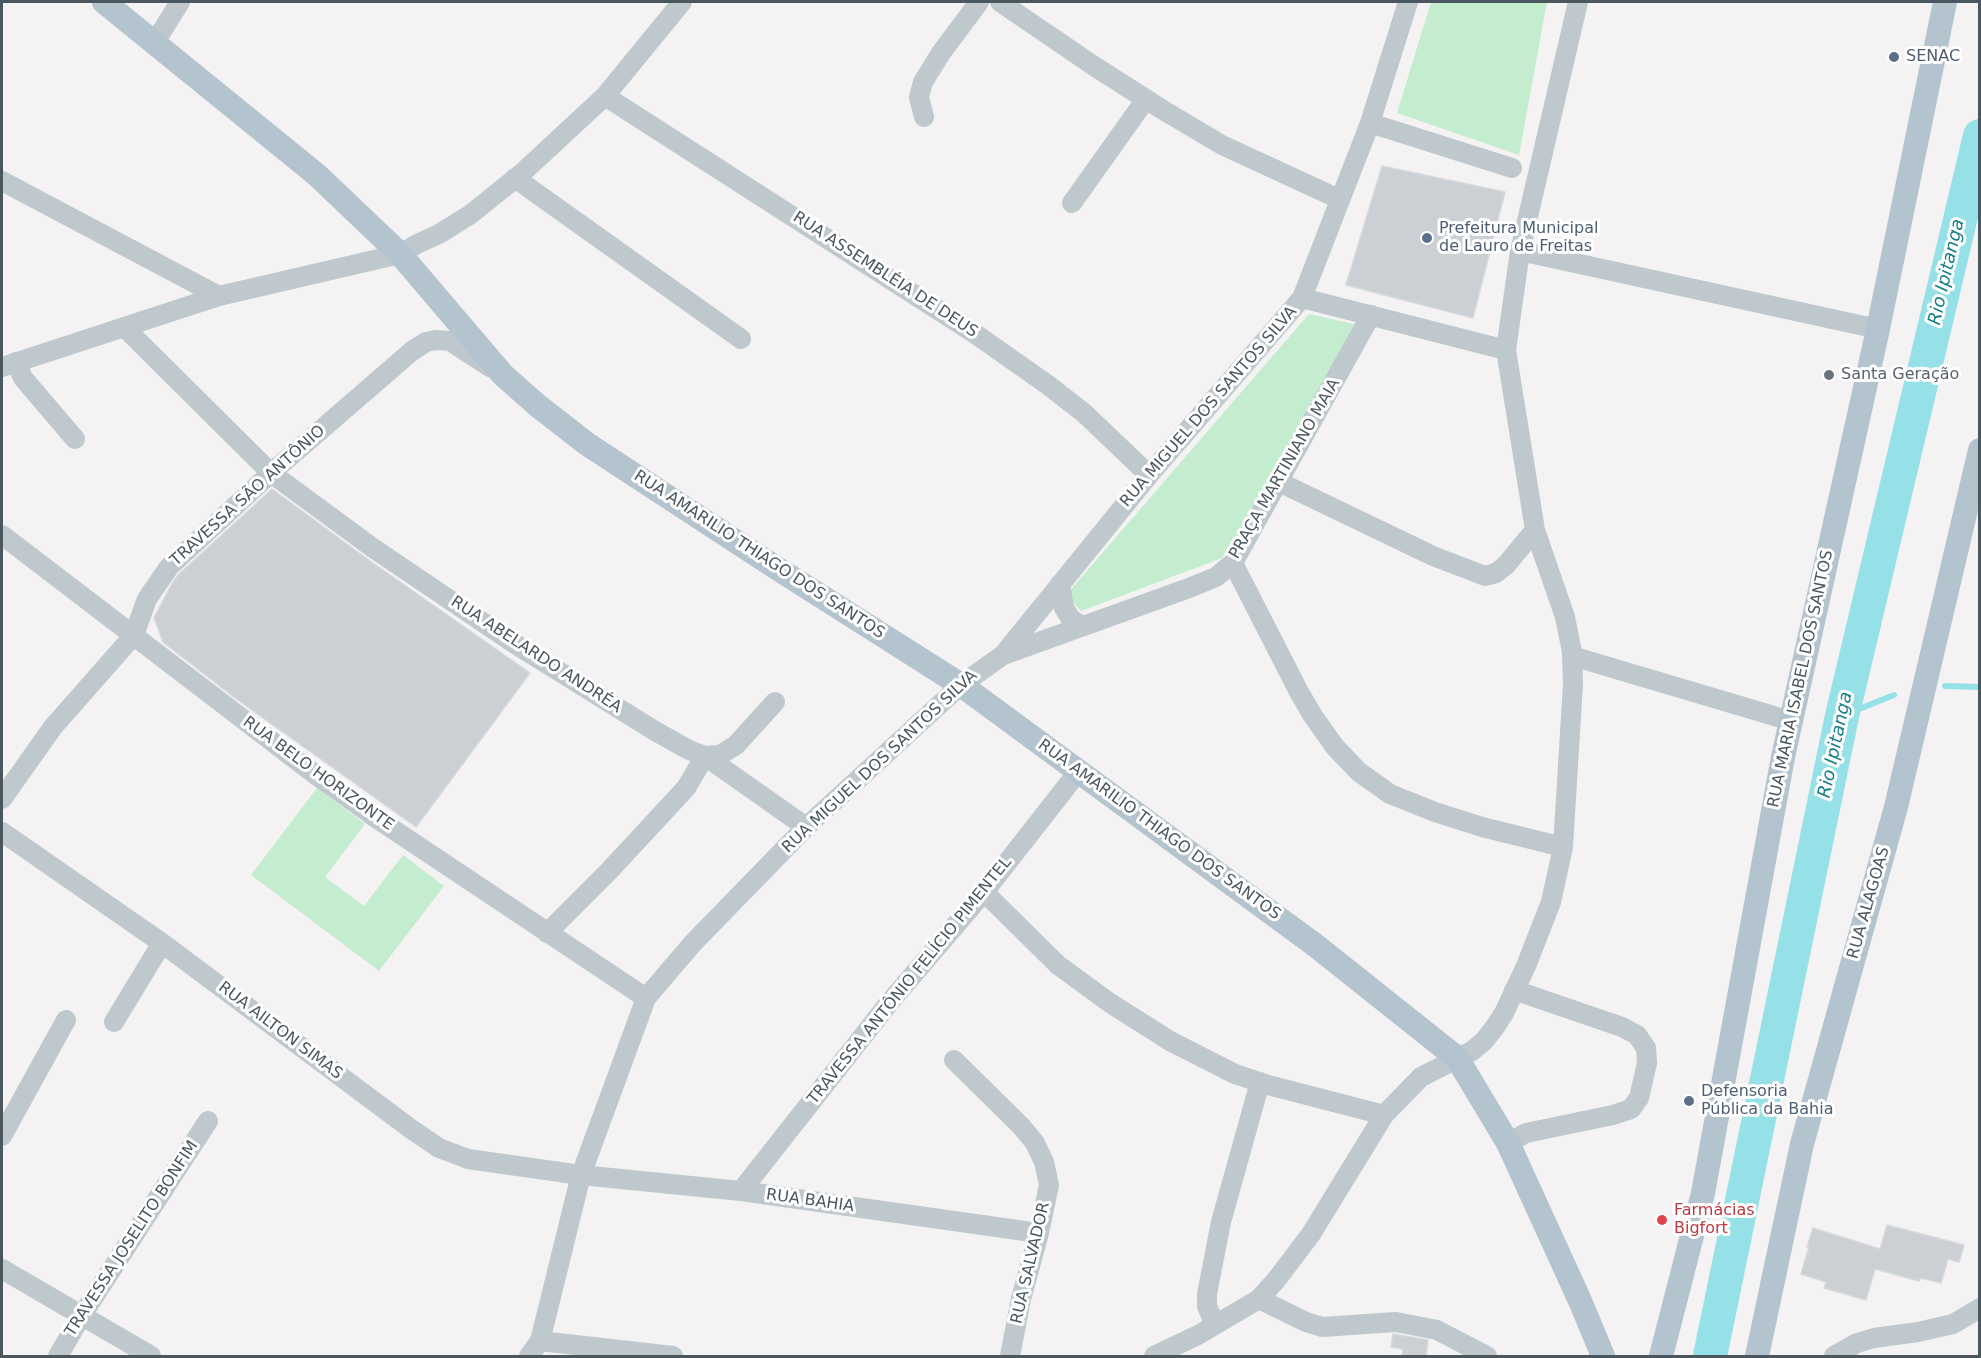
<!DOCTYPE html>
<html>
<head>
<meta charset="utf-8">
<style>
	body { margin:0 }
	#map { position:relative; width:1981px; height:1358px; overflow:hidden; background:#f4f2f2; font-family:"DejaVu Sans",sans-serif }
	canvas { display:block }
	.frame { position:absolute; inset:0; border:3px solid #4b575e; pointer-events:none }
</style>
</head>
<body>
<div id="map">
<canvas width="1981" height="1358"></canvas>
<div class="frame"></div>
</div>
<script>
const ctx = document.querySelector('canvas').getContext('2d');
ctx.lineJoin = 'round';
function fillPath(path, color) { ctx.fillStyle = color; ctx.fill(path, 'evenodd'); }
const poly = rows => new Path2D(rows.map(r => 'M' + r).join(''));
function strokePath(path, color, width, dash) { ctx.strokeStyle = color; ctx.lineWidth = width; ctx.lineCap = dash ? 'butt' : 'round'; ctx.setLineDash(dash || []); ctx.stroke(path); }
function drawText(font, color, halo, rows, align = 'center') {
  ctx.font = font + ' "DejaVu Sans",sans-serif'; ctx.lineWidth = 6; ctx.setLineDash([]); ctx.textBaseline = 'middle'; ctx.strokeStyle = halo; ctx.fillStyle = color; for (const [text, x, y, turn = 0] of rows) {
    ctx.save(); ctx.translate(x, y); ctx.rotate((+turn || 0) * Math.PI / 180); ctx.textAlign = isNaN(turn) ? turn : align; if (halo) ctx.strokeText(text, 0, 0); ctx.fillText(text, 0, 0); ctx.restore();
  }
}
fillPath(poly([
	[1431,2,1547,2,1519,155,1397,113],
	[1309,314,1367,327,1222,558,1081,611,1066,595],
	[317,788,365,824,325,877,364,906,403,855,444,886,379,971,251,875]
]), '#c4edcf');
strokePath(poly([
	[1945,686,1980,687],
	[1842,716,1894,695]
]), '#95e1e7', 6);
strokePath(poly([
	[1710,1356,1842,716,1980,136]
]), '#95e1e7', 34);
const building = poly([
	[1382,166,1505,192,1473,318,1346,285,1382,166],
	[272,489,366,558,530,673,416,827,235,698,163,642,154,618,170,587,178,575,272,489],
	[1887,1225,1964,1245,1959,1262,1948,1259,1941,1283,1920,1278,1919,1281,1875,1269,1866,1300,1824,1288,1826,1282,1801,1274,1809,1247,1807,1247,1813,1228,1880,1249,1887,1225],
	[1393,1334,1428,1340,1426,1356,1402,1356,1403,1349,1391,1347,1393,1334]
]);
fillPath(building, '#ccd0d4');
strokePath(building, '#d6d9dc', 1.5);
strokePath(poly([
	[1000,2,1094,66,1163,110,1222,145,1339,199],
	[155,42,180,2],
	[605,96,974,333,1048,385,1084,413,1149,475],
	[924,117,919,97,923,82,941,53,979,2],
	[1370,123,1512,168],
	[515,178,741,339],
	[2,181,219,296],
	[1072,203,1146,99],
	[1520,251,1878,329],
	[1302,298,1506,350],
	[124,327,271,473,373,548,515,644,655,731,689,750,705,756,806,827],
	[16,362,23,378,75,439],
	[2,367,219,296,400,254,417,244,439,234,471,214,522,173,605,96,682,2],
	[1279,482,1433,556,1485,576,1496,573,1506,565,1535,530],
	[2,535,316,775,379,820,646,998],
	[1233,563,1299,692,1313,716,1335,747,1359,772,1390,794,1435,812,1482,827,1563,847],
	[1060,584,1064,608,1071,619,1081,626],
	[1003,655,1189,588,1216,577,1233,563,1371,315],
	[1572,656,1791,721],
	[2,799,53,727,134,635,147,599,169,567,271,473,412,351,426,342,436,340,450,341,490,367],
	[2,832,162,943,411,1129,439,1148,468,1159,581,1175,741,1191,1039,1233],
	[984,892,1058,965,1110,1003,1170,1041,1235,1074,1268,1085,1384,1115],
	[547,933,609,871,686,788,705,756,720,755,736,745,775,702],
	[114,1022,162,943],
	[954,1060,1021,1126,1035,1143,1044,1162,1049,1185,1039,1233,1021,1299,1010,1356],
	[2,1136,66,1020],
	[1508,1143,1526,1133,1613,1115,1631,1109,1639,1098,1647,1063,1646,1048,1637,1035,1622,1027,1514,990],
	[741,1191,889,1003,984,892,1078,772],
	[2,1269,151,1356],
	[1259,1299,1306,1322,1322,1327,1396,1322,1437,1330,1487,1356],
	[1215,1325,1207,1306,1207,1294,1221,1222,1260,1082],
	[540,1341,673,1356],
	[58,1356,82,1315,208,1121],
	[529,1356,540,1341,581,1175,646,998,693,943,806,827,961,685,1003,655,1149,475,1302,298,1370,123,1408,2],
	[1154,1356,1198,1335,1259,1299,1277,1279,1311,1234,1384,1115,1421,1077,1472,1051,1484,1041,1495,1027,1504,1013,1526,966,1551,902,1563,847,1573,684,1572,652,1565,617,1535,530,1506,350,1520,251,1578,2],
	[1834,1356,1857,1343,1874,1338,1918,1332,1953,1324,1980,1308]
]), '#bfc8cd', 20);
strokePath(poly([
	[104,2,317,175,400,254,503,375,537,405,587,444,775,567,961,685,1315,945,1457,1058,1508,1143,1581,1303,1603,1356],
	[1661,1356,1703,1193,1783,757,1878,329,1945,2],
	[1757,1356,1802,1144,1896,807,1980,450]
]), '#b4c4ce', 24);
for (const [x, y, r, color] of [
	[1894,57,6,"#5c6f8a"],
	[1427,238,6,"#5c6f8a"],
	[1829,375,6,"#6b7280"],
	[1689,1101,6,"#5c6f8a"],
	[1662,1220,6,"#e0444e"]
]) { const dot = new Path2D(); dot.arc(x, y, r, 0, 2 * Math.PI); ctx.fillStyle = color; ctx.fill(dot); strokePath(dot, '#fff', 2); }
drawText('16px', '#4e5e75', '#fff', [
	["SENAC",1906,57],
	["Prefeitura Municipal",1439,229],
	["de Lauro de Freitas",1439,247],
	["Defensoria",1701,1092],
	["Pública da Bahia",1701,1110]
], 'left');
drawText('16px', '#4b575e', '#fff', [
	["RUA ASSEMBLÉIA DE DEUS",885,275,33],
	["RUA MIGUEL DOS SANTOS SILVA",1209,407,-49],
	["PRAÇA MARTINIANO MAIA",1285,469,-60],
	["TRAVESSA SÃO ANTÔNIO",248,496,-42],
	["RUA AMARILIO THIAGO DOS SANTOS",759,555,33],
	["RUA ABELARDO ANDRÉA",536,655,33],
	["RUA MARIA ISABEL DOS SANTOS",1801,679,-78],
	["RUA MIGUEL DOS SANTOS SILVA",880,762,-43],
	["RUA BELO HORIZONTE",318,774,36],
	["RUA AMARILIO THIAGO DOS SANTOS",1159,830,36],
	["RUA ALAGOAS",1869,903,-74],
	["TRAVESSA ANTÔNIO FELÍCIO PIMENTEL",910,981,-51],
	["RUA AILTON SIMAS",280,1031,37],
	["RUA BAHIA",810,1201,8],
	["TRAVESSA JOSELITO BONFIM",132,1239,-57],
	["RUA SALVADOR",1031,1263,-77]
]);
drawText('16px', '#5b616d', '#fff', [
	["Santa Geração",1841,375]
], 'left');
drawText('16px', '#be3a42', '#fff', [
	["Farmácias",1674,1211],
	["Bigfort",1674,1229]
], 'left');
drawText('italic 18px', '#157f87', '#fff', [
	["Rio Ipitanga",1947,272,-77],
	["Rio Ipitanga",1836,745,-78]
]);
</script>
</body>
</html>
